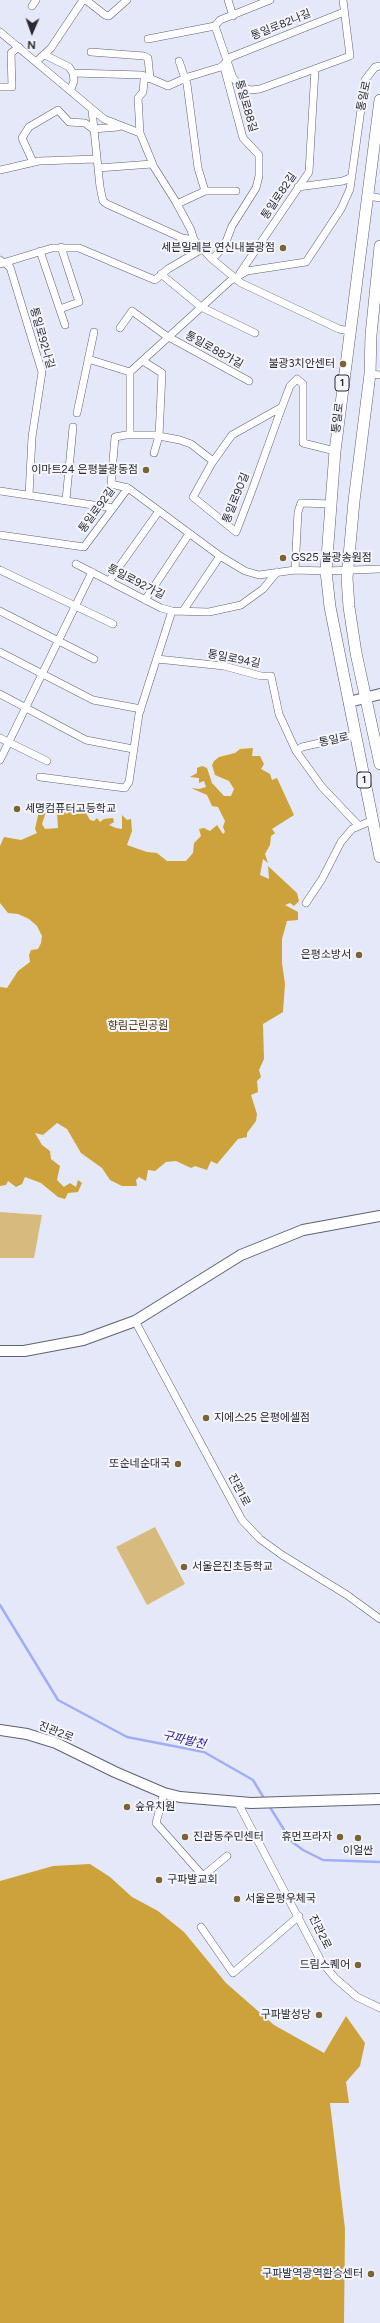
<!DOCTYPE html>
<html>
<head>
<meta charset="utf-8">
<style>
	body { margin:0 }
	#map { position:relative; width:380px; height:2323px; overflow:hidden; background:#e4e8f9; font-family:Figtree,sans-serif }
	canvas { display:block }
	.north { position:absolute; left:12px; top:12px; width:40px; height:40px; -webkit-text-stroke:3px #f4f5fd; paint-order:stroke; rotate:182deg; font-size:11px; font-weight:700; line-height:16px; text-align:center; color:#292b31 }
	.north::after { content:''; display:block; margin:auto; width:14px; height:18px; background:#292b31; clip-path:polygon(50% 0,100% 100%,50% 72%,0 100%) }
</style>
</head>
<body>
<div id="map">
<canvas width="380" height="2323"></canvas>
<div class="north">N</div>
</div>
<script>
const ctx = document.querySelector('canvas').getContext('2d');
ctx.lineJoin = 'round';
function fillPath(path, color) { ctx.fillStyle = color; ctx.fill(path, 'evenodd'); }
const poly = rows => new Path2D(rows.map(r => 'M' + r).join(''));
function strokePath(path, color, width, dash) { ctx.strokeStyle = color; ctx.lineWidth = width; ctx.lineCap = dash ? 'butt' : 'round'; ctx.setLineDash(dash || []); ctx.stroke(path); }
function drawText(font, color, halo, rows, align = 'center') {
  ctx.font = font + ' Figtree,"Noto Sans KR",sans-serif'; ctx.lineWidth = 4; ctx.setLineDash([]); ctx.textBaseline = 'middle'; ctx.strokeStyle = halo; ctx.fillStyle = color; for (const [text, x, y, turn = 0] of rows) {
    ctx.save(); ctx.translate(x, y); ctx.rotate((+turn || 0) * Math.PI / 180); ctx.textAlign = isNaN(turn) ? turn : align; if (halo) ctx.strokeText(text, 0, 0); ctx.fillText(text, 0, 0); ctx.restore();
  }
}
fillPath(poly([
	[0,1212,42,1215,34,1258,0,1258],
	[155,1527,185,1584,147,1605,116,1547]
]), '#d6ba7e');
fillPath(poly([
	[253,748,252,756,260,756,264,764,261,769,270,774,272,780,277,778,294,815,272,829,275,833,271,836,270,845,265,854,268,863,263,859,260,875,269,879,268,866,297,893,299,901,294,906,290,903,285,905,298,912,298,920,287,921,282,939,282,963,285,984,283,1012,263,1024,264,1059,259,1070,261,1077,257,1081,258,1092,251,1095,257,1114,256,1121,247,1133,247,1137,238,1139,217,1164,211,1161,207,1170,195,1166,191,1168,176,1161,166,1162,155,1171,148,1170,146,1181,139,1177,136,1180,137,1186,122,1186,110,1180,102,1168,81,1153,67,1129,57,1123,43,1135,35,1133,42,1145,50,1151,51,1159,60,1166,57,1180,64,1187,70,1183,76,1187,78,1180,82,1183,78,1192,68,1193,65,1199,58,1197,41,1183,25,1177,22,1184,16,1187,8,1181,6,1185,0,1186,0,987,7,988,18,971,30,962,29,955,31,950,38,949,41,943,42,936,37,926,29,919,18,914,8,913,0,903,0,846,4,837,21,840,37,833,35,829,41,802,48,811,44,811,46,812,42,824,45,829,58,828,57,812,62,810,67,814,69,811,75,814,86,813,90,820,94,821,97,818,100,822,104,819,113,818,114,822,109,825,116,828,122,829,122,815,127,820,131,819,132,831,127,845,147,852,157,853,167,861,186,861,193,853,194,843,201,836,199,829,204,828,210,831,217,825,223,834,225,832,223,827,225,821,218,807,212,806,207,795,191,788,199,789,206,787,204,781,199,783,199,778,190,777,197,773,197,768,202,766,207,768,212,783,224,796,231,796,234,789,229,781,215,775,212,765,214,761,219,757,235,753,240,749],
	[90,1864,110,1877,132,1897,158,1911,184,1932,226,1983,274,2025,324,2053,346,2016,365,2043,360,2066,346,2082,349,2103,330,2103,345,2229,344,2323,0,2323,0,1881,53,1866]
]), '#cea23a');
strokePath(poly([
	[0,1605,58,1700,127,1737,204,1752,253,1780,265,1800],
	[268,1804,291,1841,303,1850,323,1860,380,1862]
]), '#a1aef5', 2.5);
const street = poly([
	[86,0,105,15,109,16,127,0],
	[228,0,233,16],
	[32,6,36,0],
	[215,26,233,78,242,87,251,90,260,89,350,56,343,0],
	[0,32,104,119,140,133],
	[148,39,215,26,220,20,270,0],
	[91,52,144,56,148,58,150,78],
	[45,55,69,67,73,73,74,81,71,89],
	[37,61,51,48,83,0],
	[179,61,187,84,198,168,205,191],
	[73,73,142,75,168,86,188,77,221,67,231,57,344,12],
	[150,78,144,80,143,92,138,98,140,133,154,167,176,202,191,230,194,240],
	[0,87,12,87,11,53,19,47],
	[92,110,100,187,103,201,107,204,182,238,194,240,212,259,241,283,339,329,349,331],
	[33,162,22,138,29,127,58,110,69,122,85,123,93,129,118,127],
	[98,168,152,164],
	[0,170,39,161,97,159],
	[298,187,343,181,352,177],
	[368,196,380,198],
	[177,204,205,191,236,191],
	[40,251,65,325],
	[212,259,224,247,232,226,256,188,259,176,259,155,243,138,224,67,226,62],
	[0,260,10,267,42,372,32,437,29,495],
	[0,264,52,248,79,248,155,280,168,269,202,249],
	[240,273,309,172,315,69],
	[161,274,201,307,255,333],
	[60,309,79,302,61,247],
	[120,328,132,311,165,335,249,381],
	[88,359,130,372,230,281,247,271,306,262,341,209,350,189,365,80,375,67,380,66],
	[143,361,162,373,159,436,154,453],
	[370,374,380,375],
	[282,407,232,435,212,463,193,497,236,532,251,493,282,407,290,386,297,379,303,384,303,443,335,451],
	[77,413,94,332],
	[130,435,130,372],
	[213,461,191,444,180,440,154,435,126,435,115,437,111,484,128,488,220,556,245,571,259,575,295,570,326,571,380,569],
	[0,491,113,508],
	[66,500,73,427],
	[0,535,84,547,128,488],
	[76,564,161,608,172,611,209,612,241,605,263,589,277,572],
	[0,570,113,624],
	[295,570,298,512,301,503,331,504],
	[109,581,159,511],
	[145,600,189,534],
	[0,611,94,659],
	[183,611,220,556],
	[0,652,93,700,141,709],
	[157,659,224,666,261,676,271,676,279,714,296,751,322,787,359,826],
	[0,694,86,740,133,749],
	[0,738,47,761],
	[296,751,302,747,355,735],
	[0,760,92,572],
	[40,777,125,788,129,782,139,714,172,611],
	[306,903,322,879,341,842,352,829,371,821],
	[135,1321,242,1520,260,1539,282,1555,347,1595,380,1619],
	[164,1793,156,1823,203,1876,227,1856],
	[238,1803,321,1961,335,1978,357,1997,380,2008],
	[201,1927,233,1973,299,1916]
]);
const secondary = poly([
	[349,702,380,694],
	[0,1351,24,1351,83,1340,135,1321,241,1255,303,1230,380,1216],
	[0,1730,27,1734,56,1743,115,1772,164,1793,180,1797,251,1803,380,1799]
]);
const primary = poly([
	[380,100,335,451,326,571,330,607,380,857],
	[380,246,371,335,370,374,354,501,347,578,349,607,356,653,380,764]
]);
strokePath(street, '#5f6271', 8);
strokePath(secondary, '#5f6271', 12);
strokePath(primary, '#5f6271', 12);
strokePath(street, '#fff', 7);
strokePath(secondary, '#fff', 10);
strokePath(primary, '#fff', 11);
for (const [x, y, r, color] of [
	[283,248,4,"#7a6434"],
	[343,364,4,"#7a6434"],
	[146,470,4,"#7a6434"],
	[283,558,4,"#7a6434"],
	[17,809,4,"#7a6434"],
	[359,955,4,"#7a6434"],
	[206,1418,4,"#7a6434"],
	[178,1464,4,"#7a6434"],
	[184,1567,4,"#7a6434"],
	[127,1807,4,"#7a6434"],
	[185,1837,4,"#7a6434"],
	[340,1837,4,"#7a6434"],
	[358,1838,4,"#7a6434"],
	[159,1880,4,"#7a6434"],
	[237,1899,4,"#7a6434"],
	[358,1965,4,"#7a6434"],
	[319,2015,4,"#7a6434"],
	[371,2274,4,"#7a6434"]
]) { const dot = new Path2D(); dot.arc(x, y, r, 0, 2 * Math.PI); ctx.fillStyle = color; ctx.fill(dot); strokePath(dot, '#f4f5fd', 1.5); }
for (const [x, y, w] of [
	[342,383,14],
	[364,780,14]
]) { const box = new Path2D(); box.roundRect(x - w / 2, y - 8, w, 16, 3); ctx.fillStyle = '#f4f5fd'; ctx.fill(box); strokePath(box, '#292b31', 1); }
drawText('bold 10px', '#292b31', null, [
	["1",342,383],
	["1",364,780]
]);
drawText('11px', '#292b31', '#f4f5fd', [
	["통일로82나길",281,25,-22],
	["통일로",364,96,-78],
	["통일로88길",246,106,74],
	["통일로82길",279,196,-56],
	["통일로92나길",42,338,74],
	["통일로88가길",214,350,29],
	["통일로",338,418,-83],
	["통일로90길",236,498,-68],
	["통일로92길",97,510,-54],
	["통일로92가길",136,582,27],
	["통일로94길",234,659,11],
	["통일로",334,740,-12],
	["진관1로",239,1490,62],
	["진관2로",56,1732,21],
	["진관2로",320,1932,64]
]);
drawText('11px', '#292b31', '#f4f5fd', [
	["세븐일레븐 연신내불광점",275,248],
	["불광3치안센터",335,364],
	["이마트24 은평불광동점",138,470],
	["GS25 불광송원점",291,558,"left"],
	["세명컴퓨터고등학교",25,809,"left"],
	["은평소방서",351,955],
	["지에스25 은평에셀점",214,1418,"left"],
	["또순네순대국",170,1464],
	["서울은진초등학교",192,1567,"left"],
	["숲유치원",135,1807,"left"],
	["진관동주민센터",193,1837,"left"],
	["휴먼프라자",332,1837],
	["이얼싼",358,1851,"center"],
	["구파발교회",167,1880,"left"],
	["서울은평우체국",245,1899,"left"],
	["드림스퀘어",350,1965],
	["구파발성당",311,2015],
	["구파발역광역환승센터",363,2274]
], 'right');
drawText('11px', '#4b390e', '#f4f5fd', [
	["향림근린공원",138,1026]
]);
drawText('italic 12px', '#251e82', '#f4f5fd', [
	["구파발천",184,1740,13]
]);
</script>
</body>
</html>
